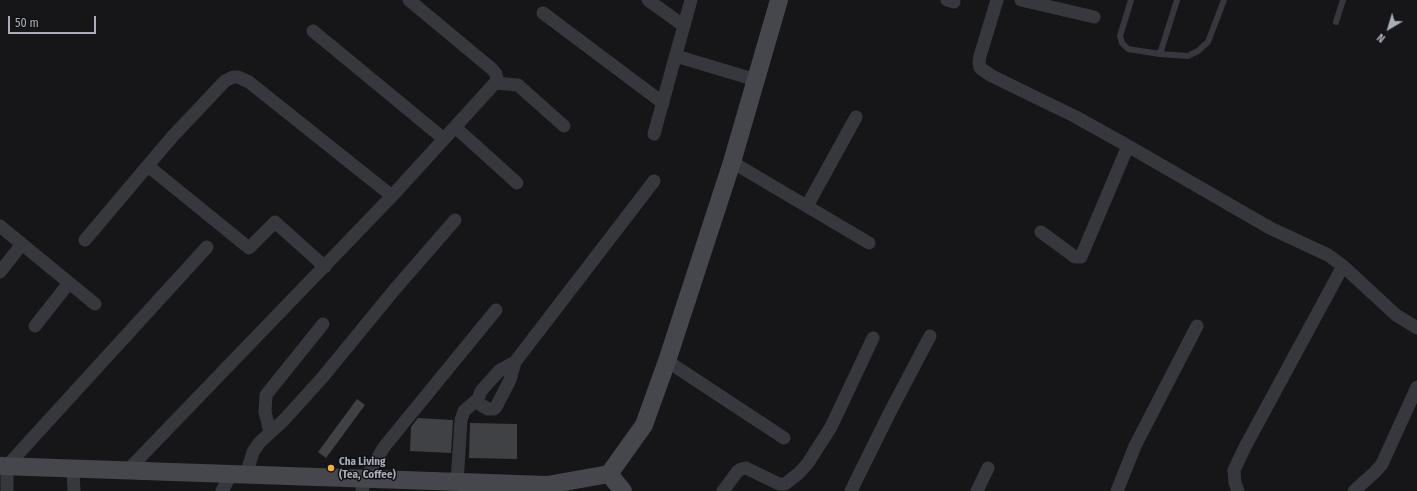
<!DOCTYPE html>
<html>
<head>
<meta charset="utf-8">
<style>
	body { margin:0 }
	#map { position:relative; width:1417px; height:491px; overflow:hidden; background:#161618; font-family:"Fira Sans Condensed",sans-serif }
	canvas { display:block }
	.north { position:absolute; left:1369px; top:8px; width:40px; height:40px; -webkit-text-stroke:3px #111113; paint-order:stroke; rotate:218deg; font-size:11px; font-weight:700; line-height:16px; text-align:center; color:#a8adb8 }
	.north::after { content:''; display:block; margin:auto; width:14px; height:18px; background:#a8adb8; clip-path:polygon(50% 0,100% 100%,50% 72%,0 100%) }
	.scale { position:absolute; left:8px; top:16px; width:88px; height:18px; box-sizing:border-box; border:2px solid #a8adb8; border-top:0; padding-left:5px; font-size:12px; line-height:14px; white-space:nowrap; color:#a8adb8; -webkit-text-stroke:3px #111113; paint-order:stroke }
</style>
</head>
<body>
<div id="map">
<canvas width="1417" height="491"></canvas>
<div class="north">N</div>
<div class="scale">50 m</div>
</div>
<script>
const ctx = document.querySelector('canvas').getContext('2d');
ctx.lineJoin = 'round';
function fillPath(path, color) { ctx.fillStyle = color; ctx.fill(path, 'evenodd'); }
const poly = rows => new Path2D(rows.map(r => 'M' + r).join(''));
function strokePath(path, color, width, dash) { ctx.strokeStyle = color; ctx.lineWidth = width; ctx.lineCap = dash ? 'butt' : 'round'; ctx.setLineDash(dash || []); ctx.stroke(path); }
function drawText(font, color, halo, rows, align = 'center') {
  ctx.font = font + ' "Fira Sans Condensed",sans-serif'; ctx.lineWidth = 3; ctx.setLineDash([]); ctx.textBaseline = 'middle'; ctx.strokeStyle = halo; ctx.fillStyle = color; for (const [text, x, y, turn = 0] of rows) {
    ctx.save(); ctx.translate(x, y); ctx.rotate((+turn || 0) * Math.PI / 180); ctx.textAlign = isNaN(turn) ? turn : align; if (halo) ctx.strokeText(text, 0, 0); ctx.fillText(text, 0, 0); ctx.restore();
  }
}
fillPath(poly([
	[357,399,365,405,326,458,318,452],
	[418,418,453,420,451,453,410,451,411,427],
	[470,423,517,424,517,459,469,458]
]), '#404145');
strokePath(poly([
	[1131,0,1120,36,1122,43,1128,49,1160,54,1188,56,1198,51,1208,42,1224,0],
	[1336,22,1343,0],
	[1160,54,1177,0]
]), '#37383d', 6);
strokePath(poly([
	[648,0,684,26],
	[947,0,954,2],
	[997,0,980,56,979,62,980,68,992,76,1076,117,1128,146,1270,228,1328,255,1343,266,1396,315,1417,328],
	[1021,0,1094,17],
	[543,13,663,103],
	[313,31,444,139],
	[676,56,756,80],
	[495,83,518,85,564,126],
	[455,127,517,183],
	[654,134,691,0],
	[732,162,869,243],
	[148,166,249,248,275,222,325,267],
	[807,206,856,117],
	[0,226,95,304],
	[1041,232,1071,254,1075,257,1081,257,1128,146],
	[85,240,172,137,225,81,233,77,238,77,249,82,392,196],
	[0,272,22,244],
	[35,326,69,283],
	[667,361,784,438],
	[515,362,510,380,496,407,494,409,488,409,481,405,478,402,478,399,481,391,499,371,515,362,654,181],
	[270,432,265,412,266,395,323,324],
	[73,469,74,491],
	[127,471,392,196,495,83,497,79,496,74,492,69,409,0],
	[246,475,253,452,260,442,283,421,322,378,395,289,455,220],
	[457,482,461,420,464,411,478,399],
	[7,491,7,466,207,247],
	[222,491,231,475],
	[362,491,365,479,384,447,496,310],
	[723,491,737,472,741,469,746,468,779,484,785,484,799,473,808,463,831,427,873,338],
	[851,491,889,414,930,336],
	[977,491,988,468],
	[1117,491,1135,446,1197,326],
	[1238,491,1235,483,1234,470,1245,447,1343,266],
	[1354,491,1375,472,1382,464,1417,387]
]), '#37383d', 13);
strokePath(poly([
	[0,466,547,485,609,474,644,425,667,361,732,162,779,0],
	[609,474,623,491]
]), '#45474d', 18);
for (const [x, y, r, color] of [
	[331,468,4,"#f2b134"]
]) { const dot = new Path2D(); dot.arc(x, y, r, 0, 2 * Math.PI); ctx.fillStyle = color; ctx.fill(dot); strokePath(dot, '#111113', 1.5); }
drawText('bold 11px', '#a8adb8', '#111113', [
	["Cha Living",339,462],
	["(Tea, Coffee)",339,475]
], 'left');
</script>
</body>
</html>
